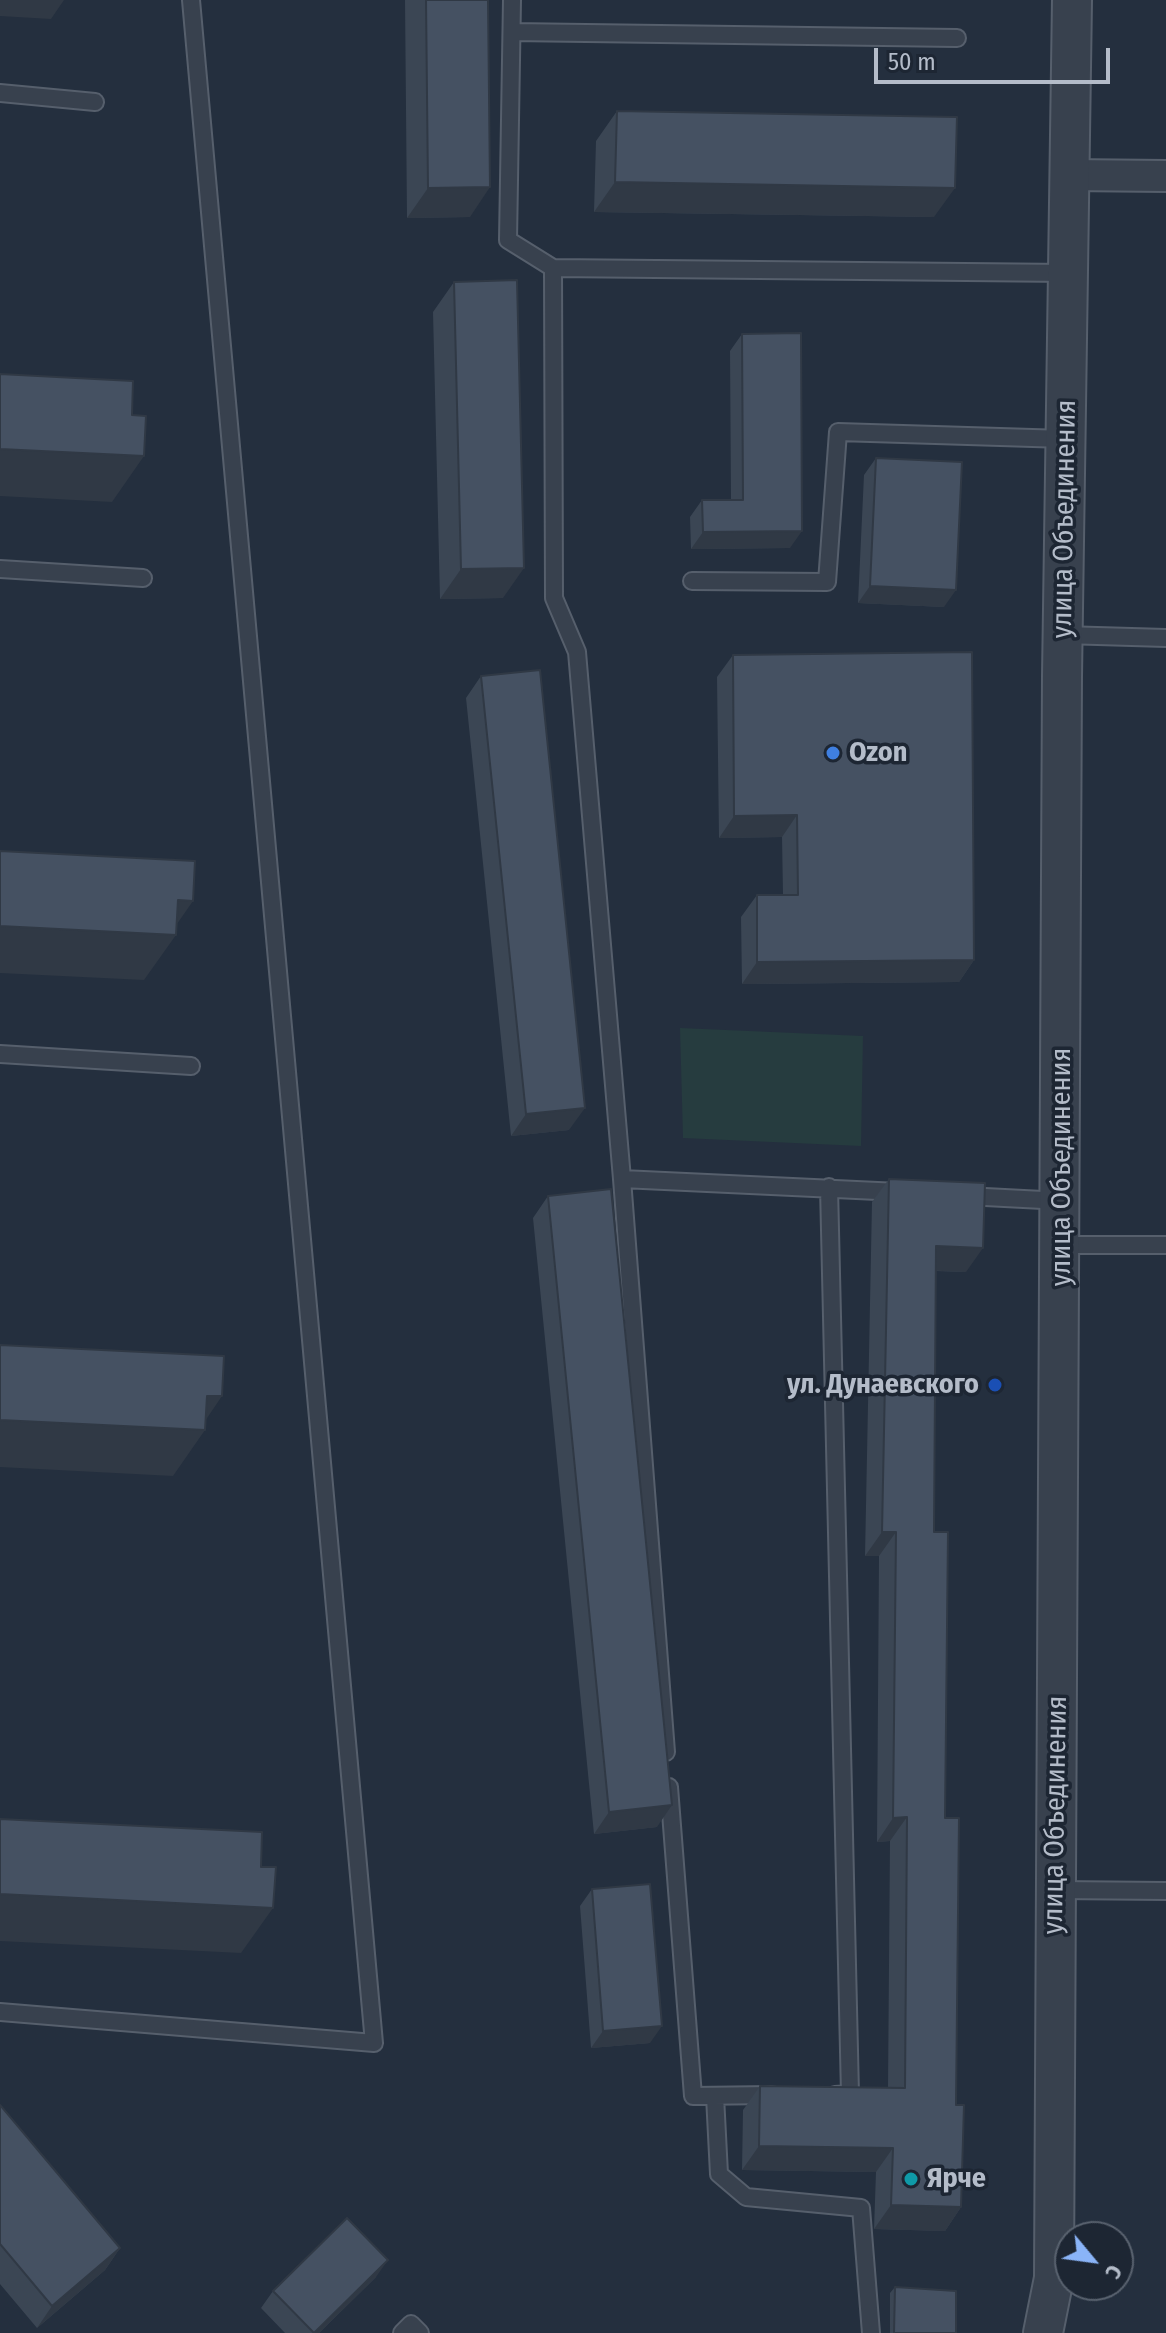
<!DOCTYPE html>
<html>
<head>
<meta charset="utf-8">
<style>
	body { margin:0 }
	#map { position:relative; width:1166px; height:2333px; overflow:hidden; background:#242f3e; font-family:"Fira Sans Condensed",sans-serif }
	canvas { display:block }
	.north { position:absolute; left:1054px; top:2221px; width:80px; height:80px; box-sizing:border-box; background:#1d2633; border:2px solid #59626f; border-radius:50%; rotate:119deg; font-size:22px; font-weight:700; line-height:32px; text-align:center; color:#b4bcc9 }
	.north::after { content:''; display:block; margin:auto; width:28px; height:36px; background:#8ab4f8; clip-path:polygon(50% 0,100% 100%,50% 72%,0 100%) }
	.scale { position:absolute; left:874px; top:48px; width:236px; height:36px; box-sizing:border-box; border:4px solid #b4bcc9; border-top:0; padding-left:10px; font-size:24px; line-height:28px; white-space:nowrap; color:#b4bcc9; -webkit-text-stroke:6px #1d2633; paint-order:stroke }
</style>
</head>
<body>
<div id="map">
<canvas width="1166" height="2333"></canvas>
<div class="north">С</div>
<div class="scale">50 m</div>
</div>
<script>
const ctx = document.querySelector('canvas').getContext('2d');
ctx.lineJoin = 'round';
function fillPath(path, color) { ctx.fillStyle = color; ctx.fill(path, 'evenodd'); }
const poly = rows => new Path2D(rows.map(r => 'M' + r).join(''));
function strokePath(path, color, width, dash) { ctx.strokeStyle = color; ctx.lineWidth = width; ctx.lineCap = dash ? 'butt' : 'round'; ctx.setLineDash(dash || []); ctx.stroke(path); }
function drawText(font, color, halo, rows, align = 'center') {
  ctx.font = font + ' "Fira Sans Condensed",sans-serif'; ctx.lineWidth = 7; ctx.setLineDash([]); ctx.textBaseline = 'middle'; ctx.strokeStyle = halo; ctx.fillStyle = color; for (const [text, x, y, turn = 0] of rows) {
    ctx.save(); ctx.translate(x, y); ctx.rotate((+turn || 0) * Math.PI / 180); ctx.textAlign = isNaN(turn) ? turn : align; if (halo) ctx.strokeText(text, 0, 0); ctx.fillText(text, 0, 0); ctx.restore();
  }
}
fillPath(poly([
	[680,1028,863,1036,861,1146,683,1138]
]), '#263c3f');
const service = poly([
	[512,0,508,240,553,268],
	[512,32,957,38],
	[0,93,95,102],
	[0,569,143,578],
	[692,581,827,582,838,432,1065,439],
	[1063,635,1166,638],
	[0,1054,191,1066],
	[622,1179,666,1752],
	[829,1187,850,2094,835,2095],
	[899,1192,622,1179,577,652,554,598,553,268,1069,273],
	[966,1196,1062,1201],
	[1062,1245,1166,1245],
	[669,1787,693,2096,772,2095],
	[1056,1890,1166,1891],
	[0,2012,374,2043,191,0],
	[715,2096,719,2174,746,2197,861,2208,871,2333],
	[402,2333,411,2324,420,2333]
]);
const minor = poly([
	[1068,175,1166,176]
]);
const tertiary = poly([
	[1043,2333,1054,2278,1062,676,1072,0]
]);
strokePath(service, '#565f6c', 20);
strokePath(minor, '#565f6c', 34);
strokePath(tertiary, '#565f6c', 42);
strokePath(service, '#38414e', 16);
strokePath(minor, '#38414e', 30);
strokePath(tertiary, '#38414e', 38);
fillPath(poly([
	[405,0,488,0,470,217,407,218],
	[617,111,934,217,594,212,596,141],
	[454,282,503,598,440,599,433,312],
	[742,334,790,548,691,549,690,517,702,500,731,500,730,351],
	[876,458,944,607,858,603,864,475],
	[733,655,974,960,959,982,742,984,741,917,757,895,783,895,782,837,719,838,717,677],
	[481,676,569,1130,511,1136,466,698],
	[889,1179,966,1272,936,1271,934,1532,961,2207,945,2231,874,2229,876,2172,742,2170,743,2110,760,2086,888,2088,890,1841,877,1842,879,1556,865,1556,872,1202],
	[548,1196,657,1827,594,1834,533,1218],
	[592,1889,650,2043,591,2048,580,1906],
	[0,2105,120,2248,105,2270,37,2328,0,2284],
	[376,2277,319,2333,285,2333,261,2308,273,2291],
	[895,2287,956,2333,890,2333,890,2293]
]), '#3b4654');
fillPath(poly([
	[0,0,64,0,51,19,0,16],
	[615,182,955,188,934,217,594,212],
	[490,187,470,217,407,218,428,188],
	[0,449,144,456,112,502,0,496],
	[802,531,790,548,691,549,703,532],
	[524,568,503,598,440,599,461,569],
	[870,586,956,590,944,607,858,603],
	[797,815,782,837,719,838,734,816],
	[178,900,193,901,170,934,176,935,144,980,0,973,0,926],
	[974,960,959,982,742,984,757,962],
	[585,1108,569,1130,511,1136,526,1114],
	[936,1246,983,1248,966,1272,919,1270],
	[207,1396,222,1396,199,1430,205,1430,173,1476,0,1467,0,1420],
	[882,1532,896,1532,879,1556,865,1556],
	[672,1805,657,1827,594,1834,609,1812],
	[907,1817,890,1841,877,1842,893,1818],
	[0,1894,273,1908,241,1953,0,1941],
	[662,2026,650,2043,591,2048,603,2031],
	[759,2146,893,2148,876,2172,742,2170],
	[891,2205,961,2207,945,2231,874,2229],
	[120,2248,105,2270,37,2328,52,2306],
	[388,2260,376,2277,319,2333,314,2333]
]), '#303945');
const building = poly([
	[426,0,488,0,490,187,428,188,426,0],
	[617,111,957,117,955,188,615,182,617,111],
	[517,280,524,568,461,569,454,282,517,280],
	[801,333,802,531,703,532,702,500,743,500,742,334,801,333],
	[0,374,133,381,132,415,146,416,144,456,0,449,0,374],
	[876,458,962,462,956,590,870,586,876,458],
	[972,652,974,960,757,962,757,895,798,895,797,815,734,816,733,655,972,652],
	[540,670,585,1108,526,1114,481,676,540,670],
	[0,851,195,861,193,901,178,900,176,935,0,926,0,851],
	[889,1179,985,1183,983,1248,936,1246,934,1532,948,1532,945,1818,959,1818,956,2105,964,2105,961,2207,891,2205,893,2148,759,2146,760,2086,905,2088,907,1817,893,1818,896,1532,882,1532,889,1179],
	[611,1189,672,1805,609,1812,548,1196,611,1189],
	[0,1345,224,1356,222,1396,207,1396,205,1430,0,1420,0,1345],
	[0,1819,262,1832,261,1867,276,1867,273,1908,0,1894,0,1819],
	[650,1884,662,2026,603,2031,592,1889,650,1884],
	[0,2105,120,2248,52,2306,0,2244,0,2105],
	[347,2218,388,2260,314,2333,273,2291,347,2218],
	[895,2287,956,2291,956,2333,894,2333,895,2287]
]);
fillPath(building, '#455162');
strokePath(building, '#303945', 2);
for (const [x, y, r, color] of [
	[833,753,8,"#3f7fe0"],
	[995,1385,8,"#1a4fb4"],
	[911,2179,8,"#0f9aa8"]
]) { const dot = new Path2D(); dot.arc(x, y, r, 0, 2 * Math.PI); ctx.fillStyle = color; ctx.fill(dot); strokePath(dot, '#1d2633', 3); }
drawText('28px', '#b4bcc9', '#1d2633', [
	["улица Объединения",1065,519,-89],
	["улица Объединения",1062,1167,-90],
	["улица Объединения",1056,1815,-89]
]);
drawText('bold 28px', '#b4bcc9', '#1d2633', [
	["Ozon",849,753],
	["ул. Дунаевского",979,1385,"right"],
	["Ярче",927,2179]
], 'left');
</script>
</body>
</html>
